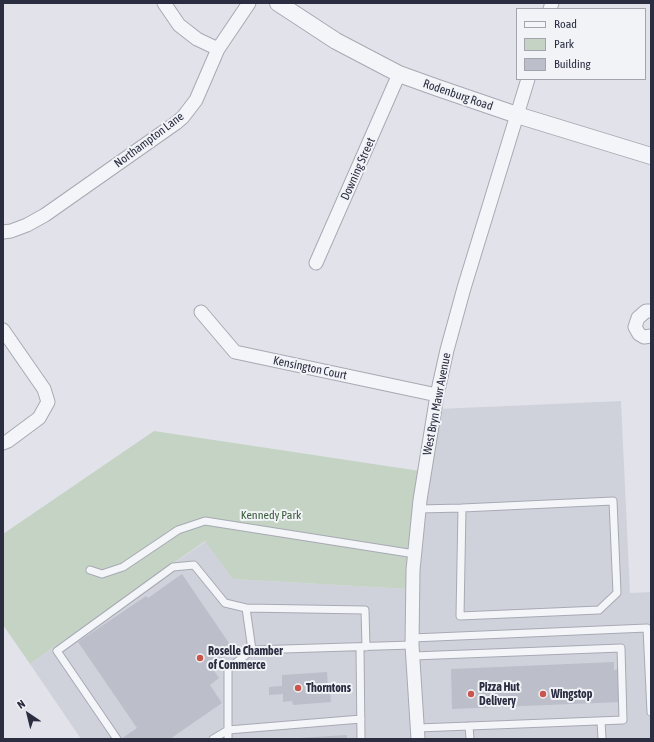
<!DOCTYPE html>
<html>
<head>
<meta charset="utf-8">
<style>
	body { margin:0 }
	#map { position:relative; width:654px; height:742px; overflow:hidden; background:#e2e3ea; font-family:"Asap Condensed",sans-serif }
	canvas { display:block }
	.frame { position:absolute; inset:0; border:4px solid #2b2e41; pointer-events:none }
	.legend { position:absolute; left:516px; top:8px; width:130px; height:72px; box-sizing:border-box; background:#f1f3f7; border:1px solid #a2a4ae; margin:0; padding:5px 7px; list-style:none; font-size:12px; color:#2b2e41 }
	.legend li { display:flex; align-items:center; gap:8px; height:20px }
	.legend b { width:20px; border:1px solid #a2a4ae }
	.north { position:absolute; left:8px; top:694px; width:40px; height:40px; -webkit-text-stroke:3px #f1f3f7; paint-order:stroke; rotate:325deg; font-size:11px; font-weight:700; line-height:16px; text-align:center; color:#2b2e41 }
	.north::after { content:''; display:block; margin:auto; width:14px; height:18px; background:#2b2e41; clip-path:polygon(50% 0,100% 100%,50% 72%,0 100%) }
</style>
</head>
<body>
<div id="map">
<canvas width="654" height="742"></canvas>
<div class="frame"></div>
<ul class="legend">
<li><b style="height:5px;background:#f4f5f8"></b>Road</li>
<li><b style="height:11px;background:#c4d3c3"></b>Park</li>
<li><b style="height:11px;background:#bcbec9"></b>Building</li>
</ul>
<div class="north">N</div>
</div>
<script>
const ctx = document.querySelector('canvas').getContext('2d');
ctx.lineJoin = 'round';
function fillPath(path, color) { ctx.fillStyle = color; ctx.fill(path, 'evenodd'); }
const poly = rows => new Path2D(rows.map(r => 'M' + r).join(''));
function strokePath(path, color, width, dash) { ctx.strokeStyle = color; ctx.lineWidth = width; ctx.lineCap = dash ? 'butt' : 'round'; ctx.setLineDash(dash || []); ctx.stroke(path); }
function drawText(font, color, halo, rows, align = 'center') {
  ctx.font = font + ' "Asap Condensed",sans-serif'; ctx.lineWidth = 4; ctx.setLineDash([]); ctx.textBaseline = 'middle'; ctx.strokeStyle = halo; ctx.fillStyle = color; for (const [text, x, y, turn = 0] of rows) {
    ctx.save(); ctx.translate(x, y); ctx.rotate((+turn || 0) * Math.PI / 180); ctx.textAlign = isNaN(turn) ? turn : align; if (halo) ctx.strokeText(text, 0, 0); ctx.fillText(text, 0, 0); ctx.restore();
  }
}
fillPath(poly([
	[621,401,630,593,651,592,651,739,423,739,416,634,422,505,438,409],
	[206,541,233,579,408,589,414,739,81,739,30,664]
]), '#d0d2db');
fillPath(poly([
	[154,431,420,471,408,589,233,579,205,541,30,664,3,625,3,534]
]), '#c4d3c3');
fillPath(poly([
	[182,574,233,649,227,653,228,654,216,663,215,661,210,665,219,678,210,685,222,703,170,739,121,739,137,728,78,642,146,596,148,598],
	[614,662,614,670,619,669,620,702,452,709,451,669],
	[327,672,328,688,330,688,331,702,293,705,292,701,283,702,283,694,269,695,269,687,282,686,282,675],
	[347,735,347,739,298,739,298,738]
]), '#bcbec9');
const service = poly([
	[419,509,462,508,460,616,599,610,617,593,613,501,462,508],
	[90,570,102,574,123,567,178,530,205,521,415,554],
	[246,608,252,650],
	[412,638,647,628,651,712],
	[360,647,361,739],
	[413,656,621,648,623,720,418,728],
	[601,721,602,739],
	[469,726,470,739],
	[117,739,57,651,173,567,194,565,225,603,246,608,365,610,366,647],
	[213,739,228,730,361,719],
	[228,739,228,669,252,650,412,645]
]);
const minor = poly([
	[164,3,179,25,197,39,218,49],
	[550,9,552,3],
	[3,232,11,231,27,225,45,215,176,123,183,117,196,100,218,49,249,3],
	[316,263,399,74],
	[651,311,646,311,638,318,635,327,639,334,644,337,651,336],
	[201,312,235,352,437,395],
	[3,330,44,389,48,402,39,418,8,441,3,443],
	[418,739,412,645,413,570,420,500,437,395,447,350,464,288,528,79]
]);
const tertiary = poly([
	[278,3,336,41,399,74,438,88,517,115,651,156]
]);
strokePath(service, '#a7a9b4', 9);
strokePath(minor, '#a7a9b4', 15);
strokePath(tertiary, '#a7a9b4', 18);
strokePath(service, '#f4f5f8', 7);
strokePath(minor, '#f4f5f8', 13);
strokePath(tertiary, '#f4f5f8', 16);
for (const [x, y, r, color] of [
	[200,658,4,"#c9564d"],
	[298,688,4,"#c9564d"],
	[471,694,4,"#c9564d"],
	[543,694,4,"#c9564d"]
]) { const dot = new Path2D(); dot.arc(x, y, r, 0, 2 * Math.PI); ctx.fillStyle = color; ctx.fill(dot); strokePath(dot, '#f1f3f7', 1.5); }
drawText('12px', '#2b2e41', '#f1f3f7', [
	["Rodenburg Road",458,95,19],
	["Northampton Lane",149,140,-37],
	["Downing Street",358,169,-66],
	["Kensington Court",310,368,12],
	["West Bryn Mawr Avenue",437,404,-79]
]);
drawText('12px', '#385c3a', '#f1f3f7', [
	["Kennedy Park",271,515]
]);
drawText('bold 12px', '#2b2e41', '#f1f3f7', [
	["Roselle Chamber",208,651],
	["of Commerce",208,665],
	["Pizza Hut",479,687],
	["Delivery",479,701],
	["Thorntons",306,688],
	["Wingstop",551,694]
], 'left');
</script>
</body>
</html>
